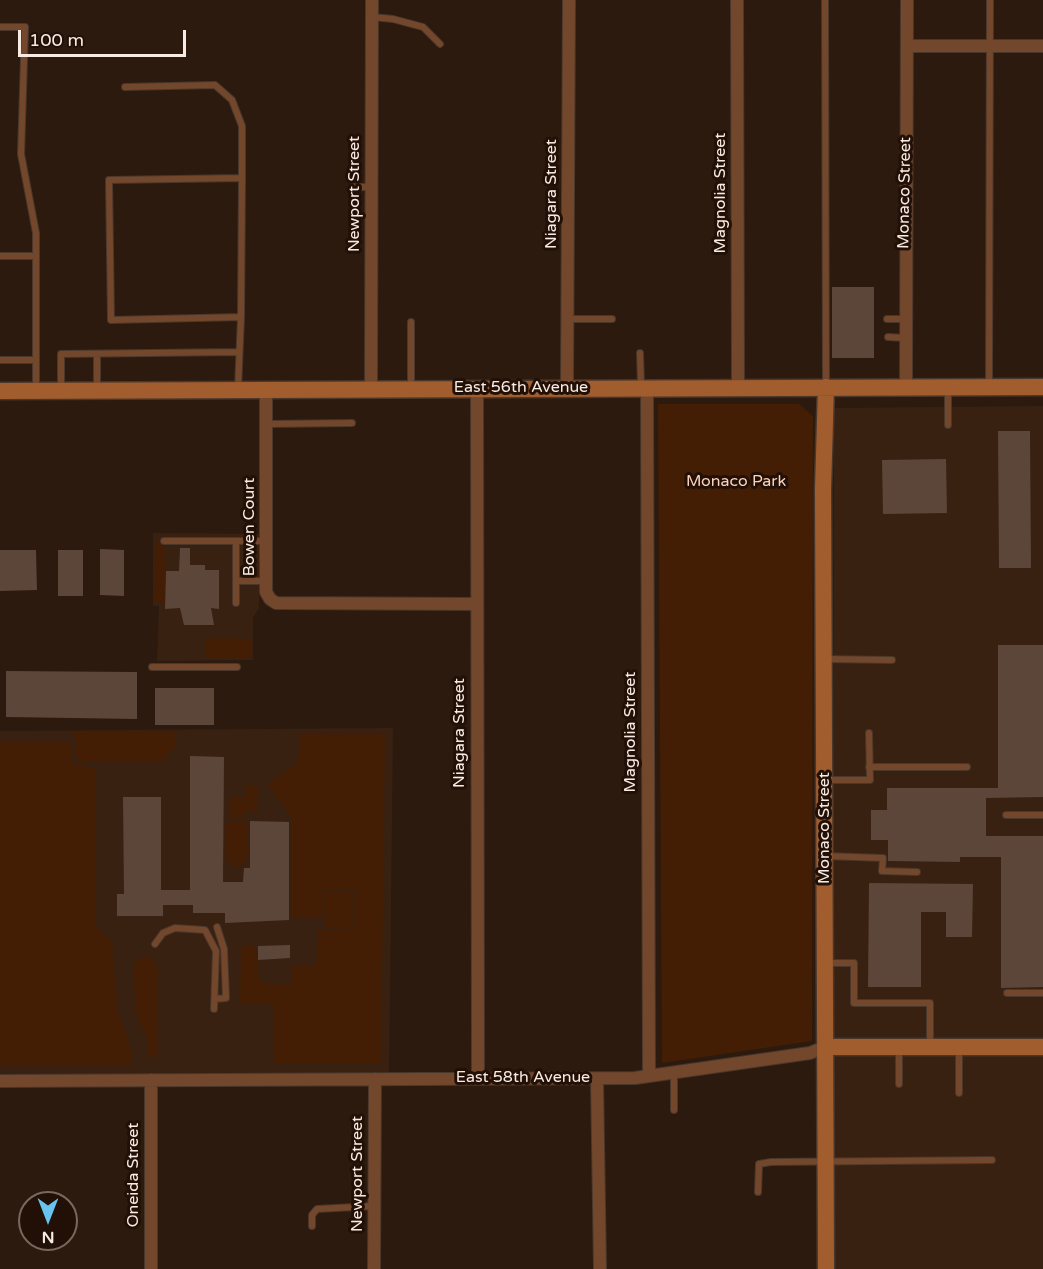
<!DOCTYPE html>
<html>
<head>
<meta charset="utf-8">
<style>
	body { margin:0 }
	#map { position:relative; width:1043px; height:1269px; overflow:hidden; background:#2c1a0e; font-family:"Varela Round",sans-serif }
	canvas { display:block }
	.north { position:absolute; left:18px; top:1191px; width:60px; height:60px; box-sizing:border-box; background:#221006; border:2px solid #78685e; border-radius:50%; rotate:180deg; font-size:16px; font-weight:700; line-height:24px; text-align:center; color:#f8ebe3 }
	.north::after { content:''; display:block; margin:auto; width:21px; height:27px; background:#69c3f1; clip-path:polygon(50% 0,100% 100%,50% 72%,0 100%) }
	.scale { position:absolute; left:18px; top:30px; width:168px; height:27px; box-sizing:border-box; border:3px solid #f8ebe3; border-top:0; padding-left:8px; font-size:18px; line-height:21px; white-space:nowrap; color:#f8ebe3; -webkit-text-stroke:4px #221006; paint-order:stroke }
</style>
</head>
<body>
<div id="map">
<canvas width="1043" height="1269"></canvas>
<div class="north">N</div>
<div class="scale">100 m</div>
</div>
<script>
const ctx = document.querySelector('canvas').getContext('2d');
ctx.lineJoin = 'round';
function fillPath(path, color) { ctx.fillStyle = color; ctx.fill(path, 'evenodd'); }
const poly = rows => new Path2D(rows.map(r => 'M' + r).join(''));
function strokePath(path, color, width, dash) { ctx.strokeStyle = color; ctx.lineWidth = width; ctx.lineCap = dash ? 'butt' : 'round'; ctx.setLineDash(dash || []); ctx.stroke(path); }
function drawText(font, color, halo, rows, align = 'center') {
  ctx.font = font + ' "Varela Round",sans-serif'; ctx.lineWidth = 6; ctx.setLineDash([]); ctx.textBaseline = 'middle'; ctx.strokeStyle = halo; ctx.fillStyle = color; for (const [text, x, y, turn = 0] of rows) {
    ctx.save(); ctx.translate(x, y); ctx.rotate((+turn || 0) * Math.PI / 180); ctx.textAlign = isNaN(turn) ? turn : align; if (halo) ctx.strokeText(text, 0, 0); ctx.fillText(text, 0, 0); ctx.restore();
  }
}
fillPath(poly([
	[1043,406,1043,1269,832,1269,834,408],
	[153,533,260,534,259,608,253,618,253,660,157,661,159,606,153,606],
	[393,728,389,1077,0,1081,0,731]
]), '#392111');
fillPath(poly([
	[658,404,799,404,813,416,812,1041,662,1063],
	[155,542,163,542,163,549,166,552,165,606,163,602,154,602],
	[211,638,252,639,252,658,206,657,206,640],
	[173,731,177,745,162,761,77,761,74,732],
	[385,733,381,1063,273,1064,273,1003,240,1003,241,946,256,946,259,981,275,985,292,983,292,966,316,965,318,930,356,928,356,889,323,890,323,918,292,918,292,817,267,784,298,763,300,734],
	[0,742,70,742,73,764,95,768,95,923,97,929,112,941,118,1014,130,1044,132,1060,130,1066,0,1065],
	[245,785,257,785,257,812,244,812,244,817,230,817,230,797,244,798,245,805],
	[226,822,247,822,247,856,242,866,232,866,231,862,226,862],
	[354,891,354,927,326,927,324,892],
	[140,957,151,958,157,965,157,1056,147,1057,147,1038,135,1012,134,964]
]), '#431e04');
fillPath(poly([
	[832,287,874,287,874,358,832,358],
	[998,431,1030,431,1031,568,999,568],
	[946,459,947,513,883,514,882,460],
	[180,548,190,548,190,565,205,565,205,570,219,570,219,609,211,608,214,625,184,625,180,608,165,609,166,571,179,571],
	[100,549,124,550,124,596,100,595],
	[0,550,36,550,37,590,0,591],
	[58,550,83,550,83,596,58,596],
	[998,645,1043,645,1043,797,986,798,986,836,1043,836,1043,987,1001,988,1001,857,960,857,960,862,888,861,888,840,871,840,871,810,887,810,887,788,998,788],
	[6,671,137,672,137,719,6,717],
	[155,688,214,688,214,725,155,725],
	[190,756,224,757,223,882,243,882,244,868,250,868,250,821,289,822,289,920,225,923,225,913,193,913,193,905,163,905,163,916,117,916,117,894,124,894,123,797,161,797,161,890,190,890],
	[869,883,973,884,972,937,946,937,946,912,921,912,921,987,868,987],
	[290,945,290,958,258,960,258,946]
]), '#5b4639');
const lane = poly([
	[825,0,826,386],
	[372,17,393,19,423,27,440,44],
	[0,27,25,27,21,154,36,233,36,360],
	[125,87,215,85,232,100,242,126,242,178],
	[353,187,371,187],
	[0,256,36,256],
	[568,319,612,319],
	[887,319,904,319],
	[411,322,411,388],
	[888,337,905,338],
	[640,353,641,386],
	[97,354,97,390],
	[0,360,36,360,36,389],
	[989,386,990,0],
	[238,389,241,317,242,178,109,180,111,320,241,317],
	[61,390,61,354,238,352],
	[948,390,948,425],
	[266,424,352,423],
	[164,541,265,541],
	[236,541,236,603],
	[236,581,266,581],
	[825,659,892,660],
	[152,667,237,667],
	[869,767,967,767],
	[825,780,870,780,869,733],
	[1006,815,1043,815],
	[825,856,883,858,882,871,917,872],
	[155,944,163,933,175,928,205,930,216,951,214,1009],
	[826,963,854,963,854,1003,930,1003,930,1047],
	[1007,993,1043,993],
	[215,999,226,998,224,949,217,927],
	[959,1048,959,1093],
	[674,1073,674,1110],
	[899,1084,899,1048],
	[758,1192,759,1164,771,1162,992,1160],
	[312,1226,312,1215,317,1209,374,1206]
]);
const street = poly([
	[737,0,738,387],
	[907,46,1043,46],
	[567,387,569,0],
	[647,387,649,1076],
	[906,387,907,0],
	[477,388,478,1078],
	[371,389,372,0],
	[266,390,266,592,270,599,276,603,477,604],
	[597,1079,600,1269],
	[0,1081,635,1078,810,1053,825,1047],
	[151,1269,151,1080],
	[374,1269,375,1079]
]);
const secondary = poly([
	[826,387,823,489,826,1269],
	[0,391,1043,387],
	[825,1047,1043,1047]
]);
strokePath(lane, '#49372c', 8);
strokePath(street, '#49372c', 14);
strokePath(secondary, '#49372c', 19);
strokePath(lane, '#73472c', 6);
strokePath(street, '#73472c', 12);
strokePath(secondary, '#a25d2e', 16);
drawText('16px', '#f8ebe3', '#221006', [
	["Magnolia Street",721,193,-90],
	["Monaco Street",905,193,-89],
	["Newport Street",355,194,-90],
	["Niagara Street",552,194,-90],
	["East 56th Avenue",521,388],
	["Bowen Court",250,527,-90],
	["Magnolia Street",631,732,-90],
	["Niagara Street",460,733,-90],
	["Monaco Street",825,828,-90],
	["East 58th Avenue",523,1078],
	["Newport Street",358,1174,-90],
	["Oneida Street",134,1175,-90]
]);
drawText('16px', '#fad3bd', '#221006', [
	["Monaco Park",736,482]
]);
</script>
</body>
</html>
